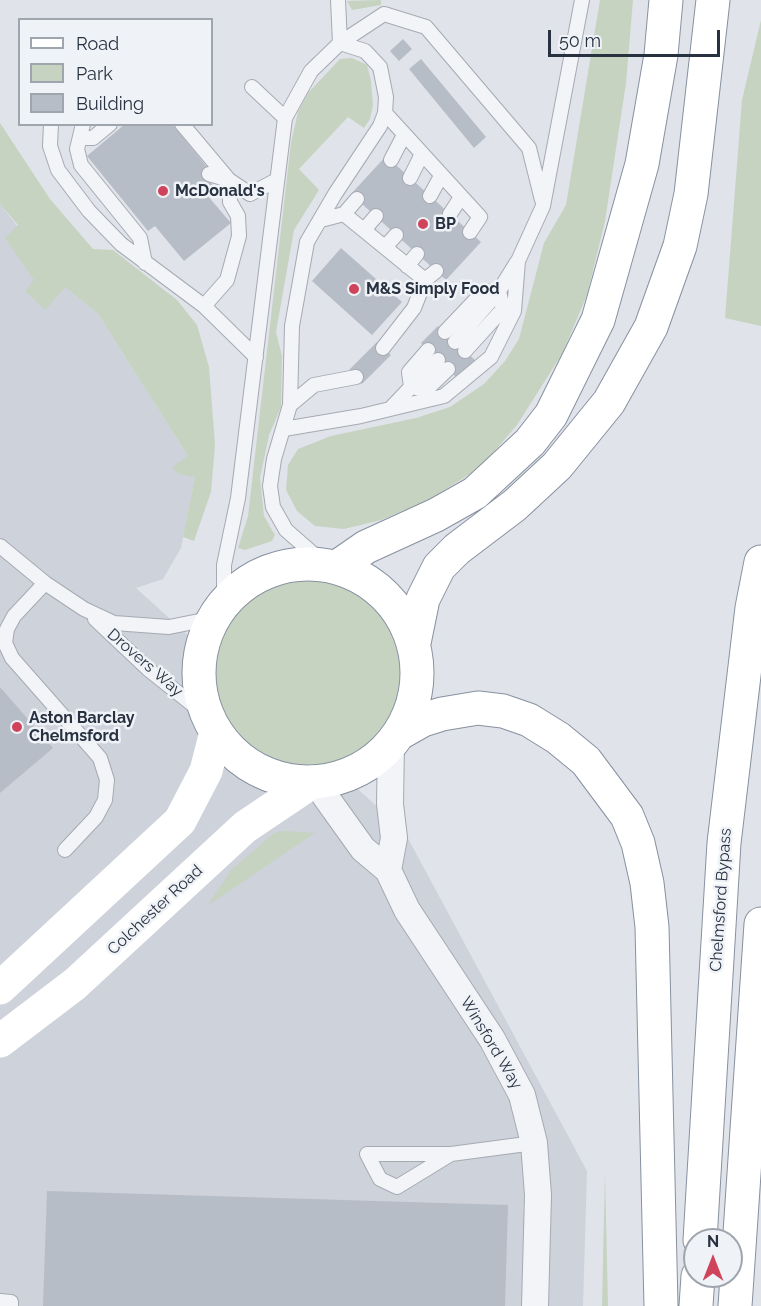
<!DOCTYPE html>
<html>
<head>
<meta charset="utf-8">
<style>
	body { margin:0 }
	#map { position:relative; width:761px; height:1306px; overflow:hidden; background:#e0e3e9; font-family:Raleway,sans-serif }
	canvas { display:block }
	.legend { position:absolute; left:18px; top:18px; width:195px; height:108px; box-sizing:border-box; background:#eff2f6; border:2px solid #9fa5ad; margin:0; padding:8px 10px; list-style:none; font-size:18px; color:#283140 }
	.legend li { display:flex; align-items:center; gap:12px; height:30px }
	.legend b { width:30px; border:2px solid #9fa5ad }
	.north { position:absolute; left:683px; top:1228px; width:60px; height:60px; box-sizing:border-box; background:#eff2f6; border:2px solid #9fa5ad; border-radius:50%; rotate:0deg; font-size:16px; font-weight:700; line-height:24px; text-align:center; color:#283140 }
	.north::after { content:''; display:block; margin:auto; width:21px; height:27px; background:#cf445a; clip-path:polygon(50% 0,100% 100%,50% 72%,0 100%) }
	.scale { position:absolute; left:548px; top:30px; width:172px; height:27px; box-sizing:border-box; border:3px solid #283140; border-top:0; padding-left:8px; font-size:18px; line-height:21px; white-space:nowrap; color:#283140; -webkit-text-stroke:4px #eff2f6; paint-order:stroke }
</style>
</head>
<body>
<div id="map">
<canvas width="761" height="1306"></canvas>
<ul class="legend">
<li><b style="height:8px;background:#fff"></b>Road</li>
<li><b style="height:16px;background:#c6d3c1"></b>Park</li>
<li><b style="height:16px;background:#b7bdc6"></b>Building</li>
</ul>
<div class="north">N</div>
<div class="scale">50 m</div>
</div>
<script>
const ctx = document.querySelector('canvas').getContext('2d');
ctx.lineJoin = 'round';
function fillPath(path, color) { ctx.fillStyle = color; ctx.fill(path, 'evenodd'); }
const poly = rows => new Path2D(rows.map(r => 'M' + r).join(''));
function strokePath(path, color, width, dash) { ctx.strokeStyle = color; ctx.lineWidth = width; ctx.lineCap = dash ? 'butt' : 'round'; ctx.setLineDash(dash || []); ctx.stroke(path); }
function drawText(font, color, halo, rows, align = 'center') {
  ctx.font = font + ' Raleway,sans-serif'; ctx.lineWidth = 5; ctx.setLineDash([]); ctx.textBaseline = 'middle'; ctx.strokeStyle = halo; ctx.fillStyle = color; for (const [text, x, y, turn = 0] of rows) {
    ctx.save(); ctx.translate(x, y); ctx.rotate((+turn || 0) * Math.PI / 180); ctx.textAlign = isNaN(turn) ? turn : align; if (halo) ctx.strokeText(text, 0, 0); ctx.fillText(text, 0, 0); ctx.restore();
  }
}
fillPath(poly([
	[0,204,65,287,98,314,188,456,195,477,181,548,163,579,136,588,404,831,587,1171,583,1306,0,1306]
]), '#ced2db');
fillPath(poly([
	[381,0,381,5,352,10,347,1],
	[600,0,633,0,626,83,605,221,587,295,562,354,517,425,486,461,470,474,428,500,381,520,344,529,315,526,297,511,286,490,288,465,298,449,331,436,416,418,450,407,484,384,505,361,519,339,544,243,566,205],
	[761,20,761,326,725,318,742,100],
	[352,58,367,65,371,81,373,105,370,119,364,128,348,117,299,169,319,190,294,230,276,332,282,356,281,407,269,435,260,478,264,516,275,535,272,541,245,550,238,548,248,516,291,143,298,112,308,93,340,59],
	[0,123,50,199,93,249,113,250,177,300,197,325,209,367,215,445,211,492,194,541,183,537,195,477,179,474,172,467,188,456,98,314,65,287,45,310,25,291,34,280,5,238,18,225,0,204],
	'216 673a92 92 0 1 1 184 0a92 92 0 1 1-184 0Z',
	[285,831,315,833,207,906,232,869,274,833],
	[605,1172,608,1306,602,1306]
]), '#c6d3c1');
fillPath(poly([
	[403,39,412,49,399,61,390,51],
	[421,59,486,137,474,148,409,69],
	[125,124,172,124,211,172,206,176,215,188,207,195,231,223,184,261,155,226,148,231,87,156],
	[386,156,481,242,446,280,351,194],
	[341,248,402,302,372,335,312,281],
	[438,326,475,360,457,378,421,343],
	[377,342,391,355,362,384,349,370],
	[0,687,53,748,0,793],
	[47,1191,508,1205,505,1306,43,1306]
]), '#b7bdc6');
const service = poly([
	[338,0,340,43],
	[340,43,384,14,426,27,529,148,542,200],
	[252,87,285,118],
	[385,113,480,217,470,232],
	[51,124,50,146,58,170,89,211,121,244,204,306,256,357],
	[83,124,77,149,81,165,140,238,145,263],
	[182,124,229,180,250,194,275,181],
	[81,138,93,138,110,124],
	[391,160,404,135],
	[410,178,422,154],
	[430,196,441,176],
	[344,214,357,199],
	[450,214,461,197],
	[321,220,344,214,425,280,436,271],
	[364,230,376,216],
	[385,247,396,235],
	[407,266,417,254],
	[204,306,227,280,239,236,238,216,230,202,229,180,209,174],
	[445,332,483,292,499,291,517,262],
	[455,342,499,291],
	[383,348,414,308,425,280],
	[465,351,503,309,499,291],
	[411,387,426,390,448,369],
	[411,387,438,360],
	[290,405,314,385,356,377],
	[390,409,411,387,409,372,428,350],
	[284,429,361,416,444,396,491,357,514,311,518,261,543,206,582,0],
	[0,546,45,583,84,609,114,623,169,627,199,621,216,613],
	[45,583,14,616,7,629,5,643,12,658,100,758,107,780,105,800,96,817,65,850],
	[224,603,224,565,238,498,285,118,311,71,340,43,365,51,380,67,386,97,385,113,380,126,335,194,307,242,292,326,290,405,274,459,270,486,273,507,286,530,326,565],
	[95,619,148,669,207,716],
	[451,1154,397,1187,380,1179,367,1154,451,1154,534,1143],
	[0,1301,11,1302,11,1306]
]);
const minor = poly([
	[315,782,363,849,388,870,407,910,492,1039,522,1095,534,1143,538,1195,535,1306],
	[388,870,394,838,390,804,391,744]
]);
const trunk = poly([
	'199 673a109 109 0 1 1 218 0a109 109 0 1 1-218 0Z',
	[337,567,366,547,436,515,475,493,530,442,551,415,598,320,642,164,661,55,666,0],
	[414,643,423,599,439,567,457,549,515,505,557,466,609,402,651,327,680,246,691,194,713,0],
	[400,733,423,720,442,714,478,708,503,711,529,720,558,738,586,761,627,816,638,843,647,883,652,927,661,1306],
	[700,1240,724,843,752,608,761,562],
	[696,1306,698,1276],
	[735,1306,761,924]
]);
strokePath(service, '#a5aab3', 16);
strokePath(minor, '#a5aab3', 28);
strokePath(trunk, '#8791a0', 35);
strokePath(service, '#f3f4f7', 14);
strokePath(minor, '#f3f4f7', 26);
strokePath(poly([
	[0,988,180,821,206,771,216,732],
	[0,1041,75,984,245,827,312,782]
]), '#fff', 33);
strokePath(trunk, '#fff', 33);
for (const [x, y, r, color] of [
	[163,191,6,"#cf445a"],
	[423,224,6,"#cf445a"],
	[354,289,6,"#cf445a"],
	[17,727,6,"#cf445a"]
]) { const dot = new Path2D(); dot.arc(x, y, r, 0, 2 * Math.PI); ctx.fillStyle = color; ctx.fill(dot); strokePath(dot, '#eff2f6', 2); }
drawText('bold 16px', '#283140', '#eff2f6', [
	["McDonald's",175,191],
	["BP",435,224],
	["M&S Simply Food",366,289],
	["Aston Barclay",29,718],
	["Chelmsford",29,736]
], 'left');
drawText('16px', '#283140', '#eff2f6', [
	["Drovers Way",145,663,41],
	["Chelmsford Bypass",721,900,-86],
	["Colchester Road",155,910,-43],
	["Winsford Way",491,1043,59]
]);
</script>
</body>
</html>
